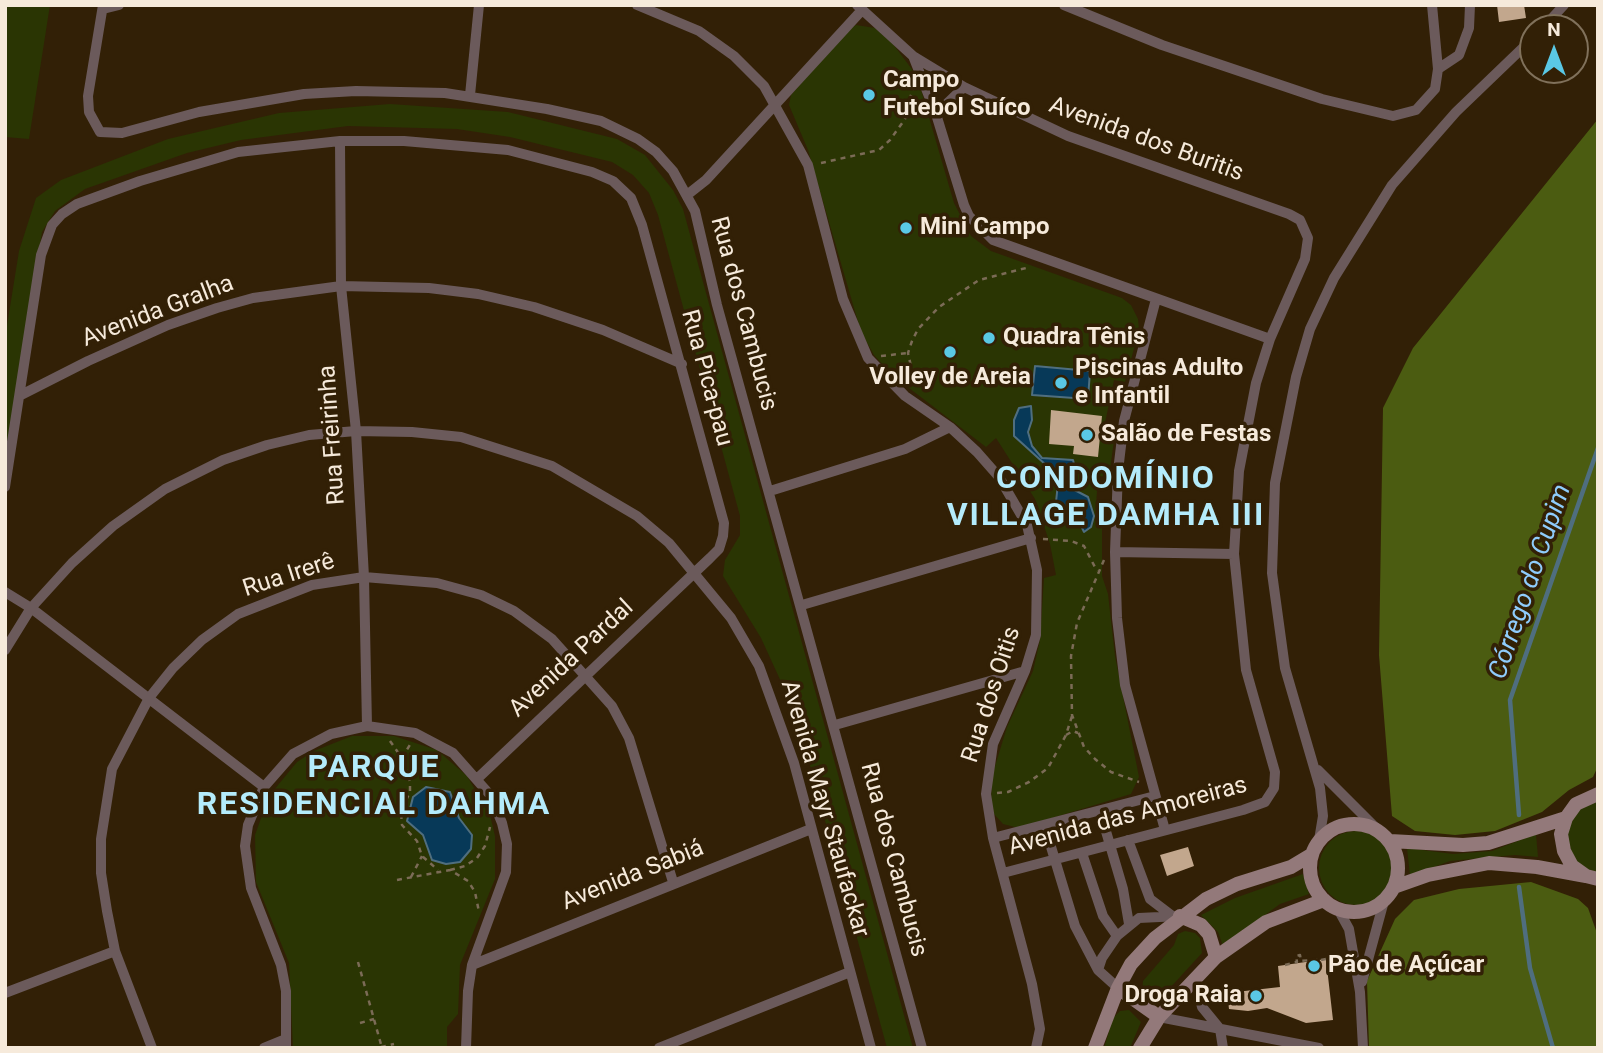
<!DOCTYPE html>
<html>
<head>
<meta charset="utf-8">
<style>
	body { margin:0 }
	#map { position:relative; width:1603px; height:1053px; overflow:hidden; background:#322006; font-family:Roboto,sans-serif }
	canvas { display:block }
	.frame { position:absolute; inset:0; border:7px solid #f6eadb; pointer-events:none }
	.north { position:absolute; left:1519px; top:14px; width:70px; height:70px; box-sizing:border-box; background:#322006; border:2px solid #80715b; border-radius:50%; rotate:0deg; font-size:19px; font-weight:700; line-height:28px; text-align:center; color:#f6eadb }
	.north::after { content:''; display:block; margin:auto; width:24px; height:32px; background:#5ac8e5; clip-path:polygon(50% 0,100% 100%,50% 72%,0 100%) }
</style>
</head>
<body>
<div id="map">
<canvas width="1603" height="1053"></canvas>
<div class="frame"></div>
<div class="north">N</div>
</div>
<script>
const ctx = document.querySelector('canvas').getContext('2d');
ctx.lineJoin = 'round';
function fillPath(path, color) { ctx.fillStyle = color; ctx.fill(path, 'evenodd'); }
const poly = rows => new Path2D(rows.map(r => 'M' + r).join(''));
function strokePath(path, color, width, dash) { ctx.strokeStyle = color; ctx.lineWidth = width; ctx.lineCap = dash ? 'butt' : 'round'; ctx.setLineDash(dash || []); ctx.stroke(path); }
function drawText(font, color, halo, rows, align = 'center') {
  ctx.font = font + ' Roboto,sans-serif'; ctx.lineWidth = 7; ctx.setLineDash([]); ctx.textBaseline = 'middle'; ctx.strokeStyle = halo; ctx.fillStyle = color; for (const [text, x, y, turn = 0] of rows) {
    ctx.save(); ctx.translate(x, y); ctx.rotate((+turn || 0) * Math.PI / 180); ctx.textAlign = isNaN(turn) ? turn : align; if (halo) ctx.strokeText(text, 0, 0); ctx.fillText(text, 0, 0); ctx.restore();
  }
}
fillPath(poly([
	[5,5,50,5,29,139,5,137],
	[856,25,875,28,893,44,917,76,954,203,971,236,991,251,1122,298,1131,305,1138,319,1139,330,1125,382,1114,380,1105,423,1116,426,1109,477,1098,476,1095,521,1102,522,1102,576,1108,594,1115,656,1139,777,1131,794,1019,828,1003,824,994,814,991,802,992,776,1007,727,1033,671,1040,640,1044,578,1056,575,1050,544,1035,499,996,438,986,447,892,375,874,355,861,332,808,150,789,105,791,95,849,29],
	[390,104,508,112,617,139,645,155,673,190,683,209,913,1048,887,1048,808,758,788,697,761,638,723,576,725,560,740,535,740,516,658,215,649,193,633,175,612,162,510,137,457,129,348,126,241,140,187,153,85,189,55,211,42,232,5,461,5,338,19,251,36,198,61,180,168,139,279,113],
	[352,736,394,736,437,750,467,776,490,815,495,836,495,879,460,965,458,1014,447,1027,447,1048,293,1048,289,963,256,882,255,835,269,796,297,762,314,751],
	[1598,799,1598,872,1588,871,1575,861,1566,847,1565,830,1572,814],
	'1319 868a37 37 0 1 1 74 0a37 37 0 1 1-74 0Z',
	[1536,834,1538,857,1515,855,1450,861,1410,876,1407,848,1453,854,1492,851],
	[1303,874,1309,894,1280,904,1223,946,1218,932,1201,915,1235,898],
	[1185,931,1195,933,1200,938,1202,953,1169,989,1167,1000,1160,1003,1149,1000,1142,992,1143,981,1174,945,1178,934],
	[1129,1010,1141,1022,1130,1048,1104,1048,1113,1018,1120,1011]
]), '#2a3503');
fillPath(poly([
	[1598,119,1598,766,1593,777,1569,790,1542,812,1495,831,1455,835,1415,831,1392,816,1379,655,1383,408,1413,348],
	[1531,882,1578,899,1588,908,1598,936,1598,1048,1369,1048,1367,981,1395,919,1414,900,1459,889]
]), '#4b5c11');
const water = poly([
	[1035,366,1090,371,1088,399,1032,395,1035,366],
	[1031,406,1032,420,1028,432,1032,446,1042,458,1073,460,1075,468,1062,468,1060,472,1063,484,1088,497,1094,516,1091,527,1084,532,1075,513,1060,511,1056,502,1058,483,1046,465,1014,436,1014,420,1019,408,1031,406],
	[426,787,450,792,459,818,472,835,471,849,460,862,446,864,432,860,423,835,407,821,413,797,426,787]
]);
fillPath(water, '#073958');
strokePath(water, '#4f6e7f', 2);
strokePath(poly([
	[1519,815,1510,700,1598,448],
	[1519,887,1530,968,1553,1048]
]), '#4f6e7f', 4.5);
fillPath(poly([
	[1497,5,1524,5,1526,18,1499,22],
	[1051,410,1102,416,1098,457,1073,454,1074,446,1049,444],
	[1188,847,1194,866,1167,876,1160,855],
	[1326,959,1333,1020,1306,1023,1267,1008,1248,1011,1229,1009,1227,993,1280,987,1278,966]
]), '#c2a78d');
strokePath(poly([
	[821,163,879,150,890,140,905,119,913,87],
	[881,356,908,353],
	[908,384,912,371,908,353,912,341,918,329,939,307,979,280,1030,267],
	[1043,539,1071,541,1084,546,1097,571],
	[1104,560,1077,623,1071,656,1072,715,1084,747,1095,759,1111,772,1139,782],
	[1066,735,1073,731,1078,733],
	[390,741,402,758,410,782,410,792,401,811,402,825,417,841,422,856,438,870],
	[402,758,411,743],
	[997,793,1008,792,1029,782,1048,768,1066,735,1072,716],
	[450,870,465,866,477,858,485,846,490,827],
	[411,877,422,856],
	[397,880,450,870,468,881,475,892,479,912],
	[1321,960,1340,956,1340,958,1330,960,1331,963,1344,961],
	[358,962,382,1048],
	[1285,965,1297,962,1296,956,1300,955,1301,961,1321,959],
	[360,1023,374,1019],
	[381,1047,394,1044]
]), '#7b6b56', 2.5, [5, 5]);
strokePath(poly([
	[103,5,88,96,89,112,100,132,122,133,199,112,304,94,356,91,445,93,547,109,601,121,638,139,656,152,673,171,695,211,717,305,922,1048],
	[637,5,699,31,734,56,764,86,808,165,843,299,868,358,905,396,950,427,977,452,999,477,1027,525,1037,570,1036,635,1025,671,993,744,986,794,993,838,1032,984,1040,1029,1036,1048],
	[857,5,913,56,964,87,1068,136,1289,214,1300,220,1308,238,1305,259,1270,339,1256,383,1239,471,1234,554,1246,670,1275,772,1274,788,1265,802,1243,810,1003,873],
	[1064,5,1162,45,1322,99,1393,116,1416,110,1435,89,1438,69,1432,5],
	[103,9,119,5],
	[1543,28,1564,5],
	[913,56,936,114,964,205,969,216,993,240,1270,339],
	[1438,69,1459,55,1469,28,1470,5],
	[470,95,479,5],
	[936,114,964,87],
	[340,141,341,286,356,431,364,577,367,726],
	[687,195,706,180,862,10],
	[1156,299,1124,421,1118,471,1115,552,1117,618,1125,685,1165,830],
	[21,395,88,361,168,325,217,308,253,298,341,286,429,288,478,294,534,307,603,330,682,364],
	[5,487,41,255,52,225,62,214,77,204,140,181,238,152,340,141,404,141,508,150,592,172,613,181,631,198,642,225,724,523,723,536,719,549,710,558,478,778],
	[770,491,905,449,950,427],
	[1115,552,1234,554],
	[5,592,31,608,264,787],
	[802,605,1031,538],
	[5,650,31,608,72,563,113,526,165,489,223,460,267,445,309,435,356,431,412,432,461,437,552,466,637,516,669,543,731,618,759,666,794,763,871,1048],
	[835,725,1025,671],
	[1318,770,1378,830],
	[1100,811,1123,889,1129,924],
	[1045,827,1075,926,1098,970],
	[993,838,1155,796],
	[1128,840,1150,899,1171,915],
	[1319,840,1323,816,1320,788,1285,668,1272,573,1275,483,1296,377,1310,329,1334,278,1392,185,1456,112,1533,38],
	[1082,853,1103,916,1117,936],
	[1338,909,1349,929,1360,992,1363,1048],
	[472,965,811,829],
	[1195,979,1202,1007,1220,1029],
	[1362,982,1384,901],
	[1118,988,1098,970,1102,958,1117,936,1139,918,1180,916],
	[5,993,115,951],
	[1159,1017,1319,1048],
	[1220,1029,1223,1048],
	[152,1048,115,951,107,911,101,873,101,839,112,769,149,698,173,668,202,640,238,614,312,585,364,577,437,583,481,595,514,611,552,639,612,706,629,738,673,882],
	[264,1048,286,1039],
	[286,1048,286,991,281,965,251,888,245,846,248,825,264,787,293,754,331,734,367,726,415,733,453,753,491,796,502,823,507,844,506,872,472,965,468,991,466,1048],
	[659,1048,850,972]
]), '#6b5a5b', 10);
strokePath(poly([
	[1598,794,1576,804,1566,818,1561,834,1564,851,1572,866,1586,876,1598,879],
	'1310 868a44 44 0 1 1 88 0a44 44 0 1 1-88 0Z',
	[1390,841,1463,845,1488,843,1566,818],
	[1394,887,1428,875,1489,863,1537,867,1586,876],
	[1180,916,1201,925,1209,934,1216,957],
	[1118,988,1159,1017],
	[1095,1048,1118,988,1131,964,1155,938,1206,899,1237,884,1291,867,1311,855],
	[1140,1048,1159,1017,1216,957,1266,922,1324,900]
]), '#93797a', 14);
for (const [x, y, r, color] of [
	[869,95,7,"#5ac8e5"],
	[906,228,7,"#5ac8e5"],
	[989,338,7,"#5ac8e5"],
	[950,352,7,"#5ac8e5"],
	[1061,383,7,"#5ac8e5"],
	[1087,435,7,"#5ac8e5"],
	[1314,966,7,"#5ac8e5"],
	[1256,996,7,"#5ac8e5"]
]) { const dot = new Path2D(); dot.arc(x, y, r, 0, 2 * Math.PI); ctx.fillStyle = color; ctx.fill(dot); strokePath(dot, '#322006', 2.5); }
drawText('bold 24px', '#f6eadb', '#322006', [
	["Campo",883,81],
	["Futebol Suíco",883,109],
	["Mini Campo",920,228],
	["Quadra Tênis",1003,338],
	["Piscinas Adulto",1075,369],
	["e Infantil",1075,397],
	["Volley de Areia",950,378,"center"],
	["Salão de Festas",1101,435],
	["Pão de Açúcar",1328,966],
	["Droga Raia",1242,996,"right"]
], 'left');
drawText('24px', '#f6eadb', '#322006', [
	["Avenida dos Buritis",1146,140,20],
	["Avenida Gralha",158,312,-21],
	["Rua dos Cambucis",743,314,75],
	["Rua Pica-pau",706,378,75],
	["Rua Freirinha",333,435,-94],
	["Rua Irerê",289,576,-18],
	["Avenida Pardal",572,659,-43],
	["Rua dos Oitis",992,695,-72],
	["Avenida Mayr Staufackar",824,809,74],
	["Avenida das Amoreiras",1128,817,-15],
	["Rua dos Cambucis",893,860,75],
	["Avenida Sabiá",633,876,-22]
]);
drawText('italic 26px', '#8fccfc', '#322006', [
	["Córrego do Cupim",1531,582,-71]
]);
ctx.letterSpacing = '2px';
drawText('bold 32px', '#b4ebfb', '#322006', [
	["CONDOMÍNIO",1106,480],
	["VILLAGE DAMHA III",1106,517],
	["PARQUE",374,769],
	["RESIDENCIAL DAHMA",374,806]
]);
ctx.letterSpacing = '0px';
</script>
</body>
</html>
